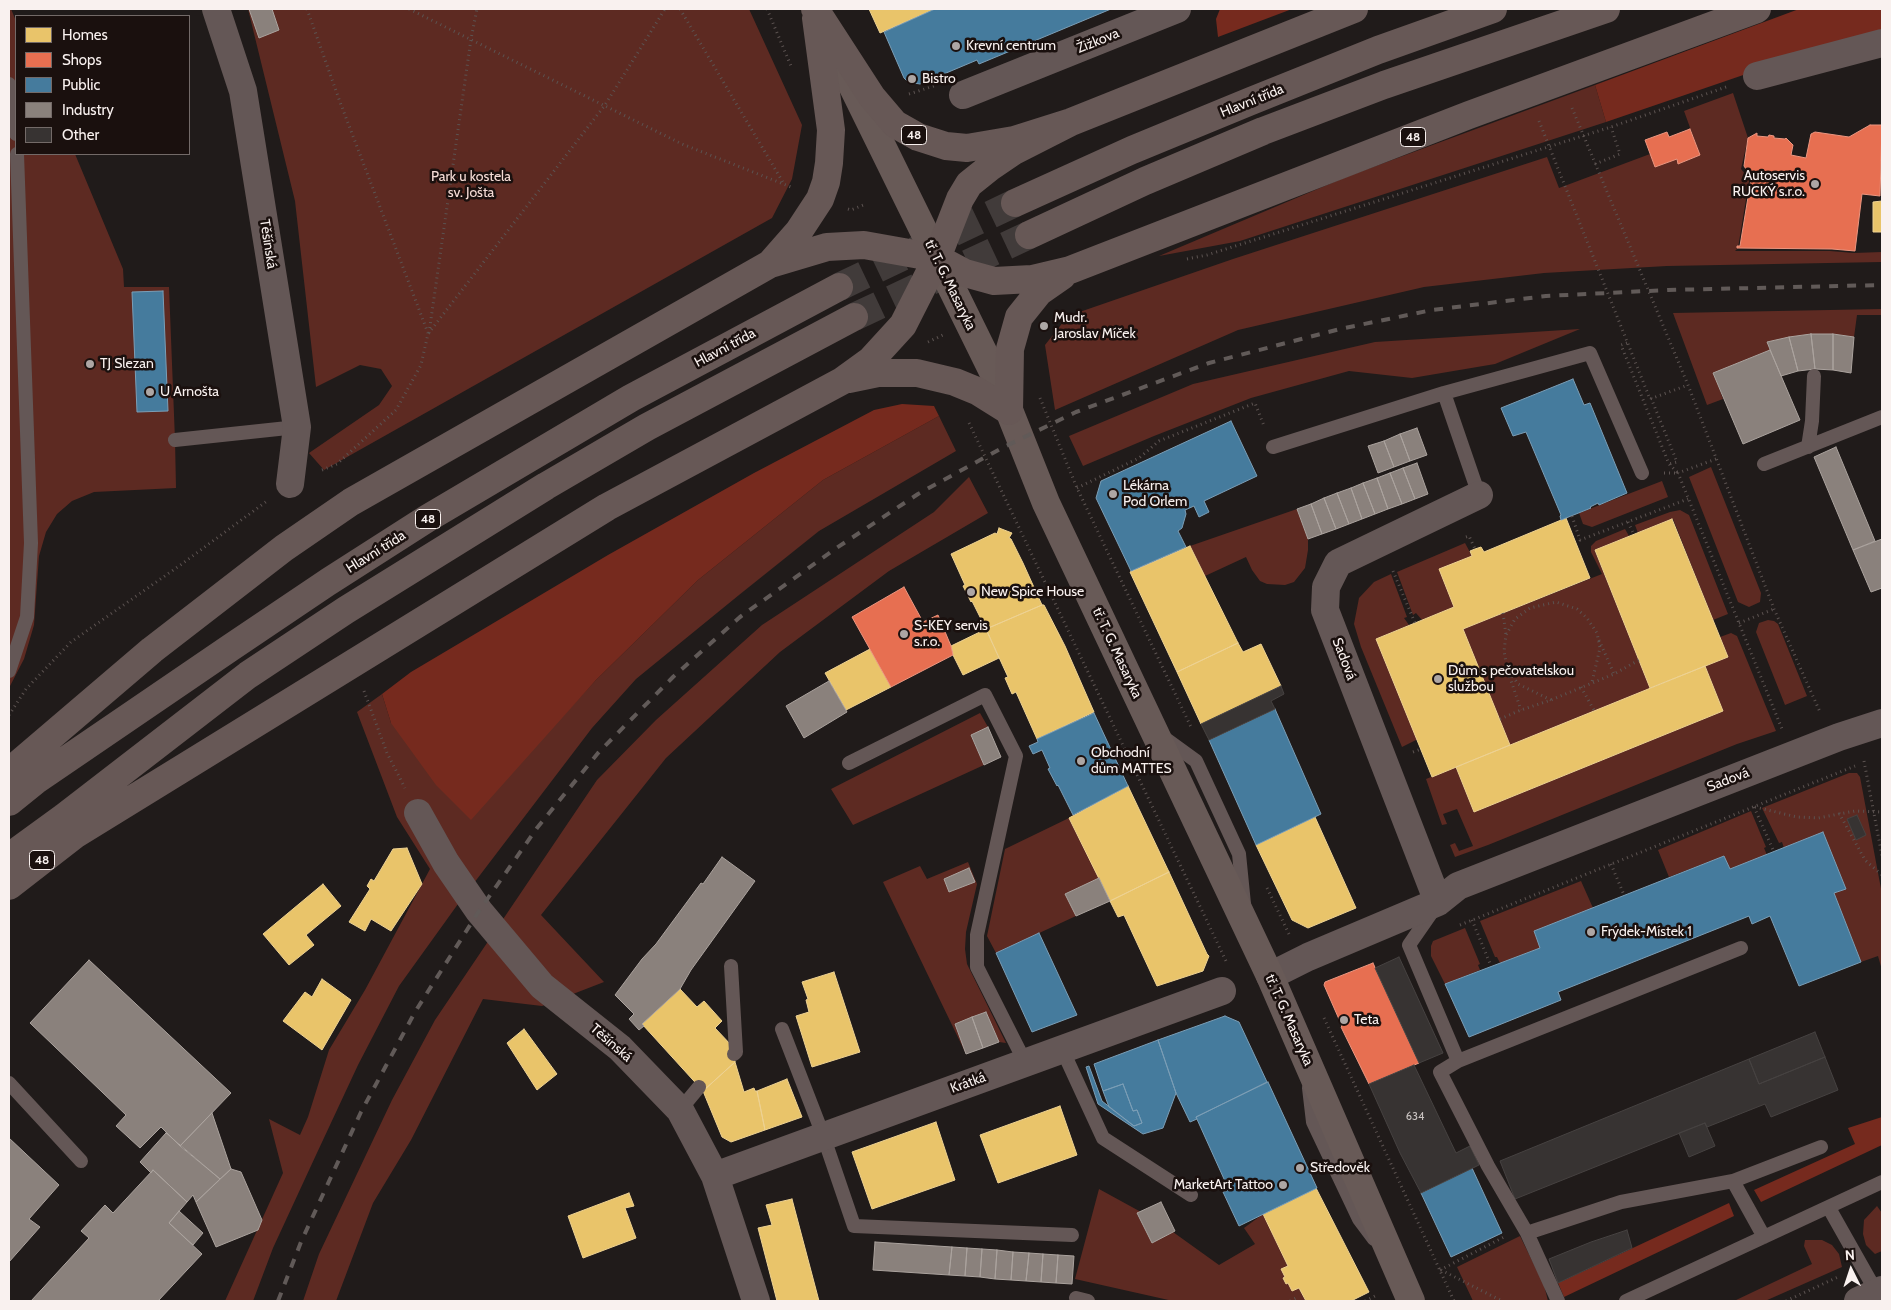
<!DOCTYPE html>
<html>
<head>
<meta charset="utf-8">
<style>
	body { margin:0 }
	#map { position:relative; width:1891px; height:1310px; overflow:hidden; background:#201b1a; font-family:Cabin,sans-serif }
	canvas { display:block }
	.frame { position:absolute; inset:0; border:10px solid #f9f1ef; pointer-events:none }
	.legend { position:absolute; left:15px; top:15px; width:175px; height:140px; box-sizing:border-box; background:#1a100e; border:1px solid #736a68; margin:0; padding:6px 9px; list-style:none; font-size:15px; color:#f9f1ef }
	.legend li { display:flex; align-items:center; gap:10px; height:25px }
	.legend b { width:25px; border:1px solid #736a68 }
	.north { position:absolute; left:1826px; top:1245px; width:50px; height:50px; -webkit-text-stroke:4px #1a100e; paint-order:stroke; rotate:356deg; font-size:14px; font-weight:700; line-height:20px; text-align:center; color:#f9f1ef }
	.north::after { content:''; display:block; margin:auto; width:18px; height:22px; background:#f9f1ef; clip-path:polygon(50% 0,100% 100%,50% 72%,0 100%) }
</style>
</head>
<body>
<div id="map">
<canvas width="1891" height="1310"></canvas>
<div class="frame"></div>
<ul class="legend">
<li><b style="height:14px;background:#e9c46a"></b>Homes</li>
<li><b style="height:14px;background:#e76f51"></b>Shops</li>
<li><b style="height:14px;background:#457b9d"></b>Public</li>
<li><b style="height:14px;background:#8a817c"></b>Industry</li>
<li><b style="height:14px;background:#373332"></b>Other</li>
</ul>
<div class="north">N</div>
</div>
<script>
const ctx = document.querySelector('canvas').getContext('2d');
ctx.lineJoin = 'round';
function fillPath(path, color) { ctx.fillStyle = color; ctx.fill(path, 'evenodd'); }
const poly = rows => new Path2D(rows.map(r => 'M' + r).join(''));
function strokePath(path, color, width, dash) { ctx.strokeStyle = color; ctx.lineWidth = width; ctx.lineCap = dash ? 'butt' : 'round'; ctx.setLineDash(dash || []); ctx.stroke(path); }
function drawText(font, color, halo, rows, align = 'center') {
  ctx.font = font + ' Cabin,sans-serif'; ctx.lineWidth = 5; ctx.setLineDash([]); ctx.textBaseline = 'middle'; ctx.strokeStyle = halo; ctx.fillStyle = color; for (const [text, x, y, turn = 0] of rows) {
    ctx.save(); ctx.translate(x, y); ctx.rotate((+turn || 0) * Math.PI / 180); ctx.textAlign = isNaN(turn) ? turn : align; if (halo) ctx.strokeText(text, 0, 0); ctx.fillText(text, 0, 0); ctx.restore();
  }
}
fillPath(poly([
	[9,9,11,9,16,21,16,154,75,154,123,269,124,287,169,287,175,440,176,488,94,492,72,501,57,514,46,532,39,556,34,625,24,659,9,688],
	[248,9,749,9,802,125,792,179,772,218,324,470,309,453,379,405,392,386,381,369,360,365,316,387,295,201],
	[1595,85,1606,122,1240,241,1159,256,1346,177],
	[1733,93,1748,138,1741,169,1746,175,1750,175,1738,248,1735,251,1830,251,1854,253,1882,252,1882,262,1667,266,1544,273,1424,287,1238,330,1055,410,1045,345,1068,316,1233,259,1547,157,1559,188,1650,154,1655,167,1677,159,1679,164,1700,155,1684,111],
	[1882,309,1882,315,1857,315,1854,337,1833,334,1811,334,1767,342,1770,350,1714,373,1723,399,1707,405,1673,313],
	[1580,329,1495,364,1412,378,1349,371,1251,398,1154,436,1083,466,1069,436,1193,384,1375,342],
	[939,416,956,451,819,531,739,595,636,679,592,728,458,904,399,986,358,1065,316,1155,273,1248,253,1301,225,1301,283,1173,269,1119,300,1135,308,1117,329,1050,365,990,430,869,397,817,357,712,382,694,391,723,558,721,596,680,698,580,823,480],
	[1711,467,1761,593,1760,602,1749,607,1738,602,1689,477],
	[969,477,988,513,889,571,780,652,666,758,541,915,604,982,542,1006,483,999,411,1140,373,1203,336,1301,303,1301,319,1254,392,1100,435,1020,597,780,656,720,762,625,934,512],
	[1662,481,1668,497,1592,527,1583,524,1579,513],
	[1297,509,1308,539,1308,550,1305,568,1294,582,1285,585,1267,584,1260,581,1252,570,1246,557,1205,576,1190,546],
	[1680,510,1689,515,1728,614,1713,620,1673,519,1638,533,1635,525,1670,512],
	[1625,529,1629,536,1595,551,1651,689,1510,746,1463,629,1602,574,1591,552,1591,546,1596,541],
	[1465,543,1472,556,1454,607,1422,620,1416,613,1413,615,1397,572],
	[1391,574,1407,617,1404,618,1409,625,1376,639,1418,739,1402,747,1361,647,1354,624,1359,598,1374,582],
	[1768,620,1774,621,1778,624,1807,696,1785,705,1756,632,1759,623],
	[1731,633,1737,636,1776,731,1737,744,1488,845,1455,857,1450,845,1455,843,1459,851,1473,846,1457,809,1443,814,1447,824,1442,825,1426,779,1456,767,1474,812,1723,711,1705,666,1728,657,1720,637],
	[980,713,988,727,971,736,984,765,853,825,831,789],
	[1849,773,1857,773,1860,777,1882,894,1882,970,1878,956,1861,962,1834,893,1845,888,1823,833,1784,848,1782,842,1779,843,1762,808],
	[1751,811,1766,847,1764,848,1767,855,1730,869,1724,856,1669,877,1658,850],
	[1069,818,1099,878,1065,894,1076,916,996,953,987,936,1005,849],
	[968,862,977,884,966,932,965,949,967,964,1006,1043,999,1042,986,1012,955,1024,966,1054,883,882,920,866,927,879],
	[1581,881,1593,908,1534,931,1540,948,1500,963,1497,957,1495,957,1480,921],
	[1465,928,1480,964,1478,965,1480,970,1445,984,1431,956,1431,946,1433,941],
	[1099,1189,1141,1212,1137,1214,1152,1243,1173,1232,1219,1265,1255,1244,1244,1228,1263,1214,1288,1266,1285,1277,1283,1279,1286,1284,1288,1283,1299,1288,1306,1301,1173,1301,1075,1279],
	[1877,1206,1882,1213,1882,1251,1875,1254,1866,1245,1863,1234,1864,1220],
	[1520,1236,1544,1285,1548,1301,1473,1301,1457,1267],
	[1805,1240,1822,1240,1832,1245,1839,1254,1842,1267,1765,1301,1734,1301,1812,1264,1804,1246]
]), '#5d2a22');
fillPath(poly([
	[1220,9,1292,9,1218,37,1216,19],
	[1799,9,1882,9,1882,32,1755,71,1606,122,1595,85],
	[902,404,934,406,939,416,823,480,698,580,596,680,471,820,436,785,391,723,382,694,411,672,608,555,754,473,874,410],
	[1882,1117,1882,1145,1761,1202,1754,1190,1855,1144,1848,1128],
	[1729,1203,1734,1216,1564,1297,1558,1283]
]), '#762a1e');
const homes = poly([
	[869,9,935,9,880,33,869,9],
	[1882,201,1882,232,1873,232,1873,202,1882,201],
	[1566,518,1590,578,1463,629,1510,745,1432,777,1376,639,1454,607,1439,569,1472,556,1470,551,1475,549,1481,547,1484,552,1566,518],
	[1672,519,1728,657,1650,688,1595,550,1672,519],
	[999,528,1012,533,1009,538,1011,539,1023,563,1042,605,986,629,972,601,971,602,963,586,965,585,951,554,995,533,997,534,999,528],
	[1190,546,1238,643,1177,672,1130,572,1190,546],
	[1042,605,1044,605,1065,646,1094,712,1037,739,1016,692,1012,694,1005,678,1008,677,986,629,1042,605],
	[986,629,999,658,963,675,953,655,951,646,986,629],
	[1238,643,1243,652,1261,644,1281,686,1201,724,1177,672,1238,643],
	[870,649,891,687,846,710,825,673,870,649],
	[1705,666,1723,711,1474,812,1456,767,1705,666],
	[1128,786,1169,872,1110,901,1069,818,1128,786],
	[1315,817,1356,908,1308,928,1292,920,1256,845,1315,817],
	[407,848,422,884,391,931,371,919,365,931,349,922,370,889,367,886,371,879,374,881,393,849,407,848],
	[1169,872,1207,954,1209,956,1203,971,1157,986,1124,915,1118,917,1110,901,1169,872],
	[323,884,341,906,306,935,314,945,289,965,263,934,323,884],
	[834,972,860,1052,812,1067,796,1016,809,1012,806,1000,808,999,802,982,834,972],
	[322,979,351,1000,322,1050,283,1021,305,992,312,997,322,979],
	[680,989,697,1007,704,1001,722,1021,715,1028,732,1046,735,1062,703,1091,642,1024,680,989],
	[524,1029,557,1074,537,1090,507,1043,524,1029],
	[735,1062,744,1092,754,1088,755,1091,757,1091,765,1130,731,1142,722,1137,703,1091,735,1062],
	[787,1079,802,1117,765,1130,757,1091,787,1079],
	[1060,1106,1077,1155,998,1183,980,1135,1060,1106],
	[936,1122,955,1180,872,1209,852,1152,936,1122],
	[1316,1188,1369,1292,1351,1301,1306,1301,1299,1288,1292,1291,1288,1283,1286,1284,1283,1278,1285,1277,1281,1269,1288,1266,1263,1214,1316,1188],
	[629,1193,634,1206,625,1208,636,1238,583,1258,568,1216,629,1193],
	[792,1199,819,1301,777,1301,758,1228,772,1225,766,1205,792,1199]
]);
fillPath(homes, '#e9c46a');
strokePath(homes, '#eed292', 1);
const shops = poly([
	[1870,125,1882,125,1880,196,1862,194,1855,251,1832,249,1737,248,1737,246,1740,246,1752,173,1748,172,1744,166,1748,138,1757,133,1757,136,1768,137,1769,135,1774,136,1774,138,1785,139,1786,138,1793,145,1791,155,1806,158,1811,134,1815,132,1849,137,1870,125],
	[1690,129,1700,155,1678,164,1677,159,1655,167,1645,140,1667,132,1669,137,1690,129],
	[904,587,923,622,938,615,951,646,953,655,891,687,852,617,904,587],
	[1373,963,1419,1063,1369,1084,1341,1027,1342,1026,1324,985,1325,982,1373,963]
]);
fillPath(shops, '#e76f51');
strokePath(shops, '#ec9680', 1);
const public = poly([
	[935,9,1111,9,979,64,977,60,920,84,908,82,904,78,884,32,935,9],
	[163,291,168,411,137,412,132,292,163,291],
	[1573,379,1584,405,1590,403,1627,493,1599,505,1598,503,1590,507,1591,508,1561,520,1560,516,1561,515,1526,432,1513,436,1501,408,1573,379],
	[1231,421,1257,476,1204,501,1209,512,1199,517,1194,506,1185,510,1186,514,1182,528,1178,531,1186,547,1131,571,1096,498,1101,481,1231,421],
	[1275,709,1321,814,1256,845,1209,740,1275,709],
	[1094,713,1128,786,1073,815,1058,785,1057,786,1048,769,1050,768,1042,750,1033,754,1029,746,1038,742,1037,739,1094,713],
	[1823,832,1846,889,1834,893,1861,962,1799,986,1770,916,1752,924,1749,916,1558,992,1561,1000,1469,1037,1445,984,1540,948,1534,931,1724,856,1730,869,1823,832],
	[1039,933,1077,1015,1032,1032,996,953,1039,933],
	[1225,1016,1239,1022,1267,1082,1196,1117,1197,1119,1190,1122,1176,1093,1158,1040,1225,1016],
	[1158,1040,1176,1093,1163,1128,1143,1134,1098,1104,1086,1067,1089,1066,1102,1101,1134,1126,1142,1123,1137,1110,1133,1111,1123,1084,1103,1091,1094,1064,1158,1040],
	[1268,1082,1317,1188,1239,1226,1223,1192,1229,1190,1196,1117,1268,1082],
	[1123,1084,1133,1111,1137,1110,1142,1123,1134,1126,1109,1107,1103,1091,1123,1084],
	[1472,1168,1502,1233,1451,1257,1421,1193,1472,1168]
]);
fillPath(public, '#457b9d');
strokePath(public, '#7b9eb6', 1);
const industry = poly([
	[249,9,272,9,279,30,259,38,249,9],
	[1811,334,1815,369,1798,371,1789,337,1811,334],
	[1811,334,1833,334,1833,370,1815,369,1811,334],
	[1833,334,1854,337,1851,373,1833,370,1833,334],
	[1789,337,1798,371,1781,376,1767,342,1789,337],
	[1770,350,1800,420,1743,444,1713,373,1770,350],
	[1417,428,1427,455,1410,461,1400,434,1417,428],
	[1400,434,1410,461,1394,467,1384,441,1400,434],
	[1384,441,1394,467,1378,473,1368,446,1384,441],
	[1836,447,1875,541,1853,550,1814,457,1836,447],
	[1417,463,1428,494,1415,499,1403,468,1417,463],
	[1403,468,1415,499,1402,504,1390,473,1403,468],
	[1390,473,1402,504,1388,509,1377,478,1390,473],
	[1377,478,1388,509,1375,514,1363,483,1377,478],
	[1363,483,1375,514,1362,519,1351,488,1363,483],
	[1351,488,1362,519,1349,524,1337,493,1351,488],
	[1337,493,1349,524,1336,529,1324,498,1337,493],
	[1324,498,1336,529,1322,534,1311,504,1324,498],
	[1311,504,1322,534,1308,539,1297,509,1311,504],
	[1882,539,1882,588,1871,592,1853,550,1882,539],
	[829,681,847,712,804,738,786,706,829,681],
	[988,727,1001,757,984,765,971,735,988,727],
	[722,857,755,881,691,970,680,989,642,1024,644,1026,639,1030,629,1019,634,1014,615,995,642,959,656,944,701,883,703,884,722,857],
	[969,868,975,882,949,892,944,879,969,868],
	[1099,878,1110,901,1076,916,1065,894,1099,878],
	[89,960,231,1093,180,1146,161,1127,140,1148,116,1126,126,1115,30,1023,89,960],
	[986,1012,999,1042,983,1048,972,1017,986,1012],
	[972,1017,983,1048,966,1054,955,1024,972,1017],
	[212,1113,231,1169,220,1179,180,1146,212,1113],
	[166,1133,220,1179,196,1202,193,1195,187,1202,153,1170,151,1173,140,1162,166,1133],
	[9,1138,59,1185,29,1219,40,1227,9,1262,9,1138],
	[231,1169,241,1172,262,1220,258,1230,216,1247,196,1202,231,1169],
	[153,1170,187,1202,169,1223,202,1254,158,1301,31,1301,89,1238,81,1231,105,1205,113,1213,153,1170],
	[1161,1202,1175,1231,1152,1243,1137,1213,1161,1202],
	[179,1211,203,1233,193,1245,169,1223,179,1211],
	[875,1242,952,1247,949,1275,873,1270,875,1242],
	[952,1247,967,1248,965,1276,949,1275,952,1247],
	[967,1248,982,1249,980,1277,965,1276,967,1248],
	[982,1249,997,1250,995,1279,980,1277,982,1249],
	[997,1250,1013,1252,1011,1280,995,1279,997,1250],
	[1013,1252,1029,1253,1026,1281,1011,1280,1013,1252],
	[1029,1253,1043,1254,1041,1282,1026,1281,1029,1253],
	[1043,1254,1058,1255,1056,1283,1041,1282,1043,1254],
	[1058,1255,1074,1256,1072,1284,1056,1283,1058,1255]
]);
fillPath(industry, '#8a817c');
strokePath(industry, '#aba39e', 1);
const building = poly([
	[1281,686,1284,694,1271,701,1275,709,1209,740,1201,724,1281,686],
	[1857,815,1866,835,1856,840,1847,819,1857,815],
	[1399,957,1443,1053,1419,1063,1375,968,1399,957],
	[1815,1032,1825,1057,1759,1084,1749,1059,1815,1032],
	[1825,1057,1838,1090,1771,1117,1765,1104,1707,1127,1705,1123,1515,1199,1500,1161,1749,1059,1759,1084,1825,1057],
	[1414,1065,1456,1153,1470,1146,1479,1165,1421,1193,1400,1153,1369,1084,1414,1065],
	[1705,1123,1715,1146,1689,1157,1679,1133,1705,1123],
	[1627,1230,1632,1248,1558,1283,1549,1259,1591,1242,1627,1230]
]);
fillPath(building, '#373332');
strokePath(building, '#464241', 1);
strokePath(poly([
	[839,287,1015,203],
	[854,317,1029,235]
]), '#413b3a', 28, [28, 14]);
strokePath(poly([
	[307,9,340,102,428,333],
	[409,9,682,144,791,187],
	[680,9,784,184],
	[767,9,791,66],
	[909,94,934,86],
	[1572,108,1688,385,1774,609,1820,712],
	[1539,121,1650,399,1688,385],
	[1595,164,1620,154,1611,127],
	[848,209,851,210,866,204],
	[1187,259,1207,255,1611,127,1729,86],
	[429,333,471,39,477,9],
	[928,342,943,335],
	[1627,343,1621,345,1669,464,1678,473],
	[1040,398,1077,488,1191,727],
	[1651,398,1677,462,1669,464],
	[969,423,1227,963],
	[1716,459,1678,473,1782,729],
	[322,470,337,464,396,410,421,365,428,334,605,105,665,9],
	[1664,473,1677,473],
	[1077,488,1139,458,1159,441,1255,403,1264,426],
	[1572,516,1580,540,1688,499],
	[1628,522,1634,535],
	[1466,537,1469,536,1475,549],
	[1393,571,1415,623],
	[1503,613,1506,635],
	[1739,623,1774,609],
	[1599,640,1614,674],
	[1508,672,1521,710],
	[1581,687,1595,712],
	[364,691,387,753,405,788],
	[1551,700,1518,684,1507,668,1504,651,1506,635,1515,619,1530,608,1556,602,1577,609,1587,618,1597,633,1600,648,1592,682],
	[9,715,26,689,71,642,179,566,267,501],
	[1500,719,1521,710,1551,700,1614,674,1639,660],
	[1413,752,1421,749],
	[1864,761,1882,856],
	[1754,807,1774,852],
	[1755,807,1797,817,1818,818,1855,811,1882,812],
	[1839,813,1865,860,1882,875],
	[1611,864,1624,895],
	[1267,888,1289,934],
	[1472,920,1491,966],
	[1460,925,1855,766],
	[1324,1018,1454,1301],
	[1440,1270,1504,1237],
	[1441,1270,1502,1301],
	[1290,1301,1296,1298,1298,1301],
	[1365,1301,1375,1296],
	[1786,1301,1838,1277]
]), '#5c5351', 3, [1, 4]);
strokePath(poly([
	[9,84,15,103,16,134],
	[175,440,297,427],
	[1273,447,1444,393],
	[1808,447,1812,421,1814,376],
	[1764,464,1882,417],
	[1479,495,1444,393,1590,353,1642,473],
	[9,671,27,617,31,543,17,154],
	[1163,737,1196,761,1239,854,1244,904],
	[849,763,985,695,1016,756,977,935,977,967,1025,1062],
	[1434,909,1409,945,1458,1061,1440,1072,1488,1166,1527,1233,1558,1301],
	[731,966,736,1052,734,1054],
	[782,1029,823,1135,854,1226,1072,1235],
	[1062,1049,1103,1138,1191,1195],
	[1458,1061,1741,948],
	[9,1083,81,1161],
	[1309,1088,1313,1122,1359,1219,1374,1239],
	[680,1110,699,1087],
	[1733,1181,1821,1147],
	[1829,1208,1877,1293],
	[1527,1233,1621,1202,1733,1181,1764,1237],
	[1076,1298,1088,1301],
	[1626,1301,1882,1182]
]), '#645756', 14);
strokePath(poly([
	[216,9,243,91,297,427,290,484],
	[1757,76,1882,43],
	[963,95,1177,9],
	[418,813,446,863,479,911,542,986,620,1048,680,1110,715,1176,756,1301],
	[1438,902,1325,610,1326,587,1338,563,1479,495],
	[1270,976,1308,957,1438,902,1458,886,1839,737,1882,723],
	[715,1176,1222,991],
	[1858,1301,1882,1290]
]), '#645756', 28);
strokePath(poly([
	[846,73,997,380,1046,503,1270,976,1411,1301]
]), '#685a57', 28);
strokePath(poly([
	[815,9,872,97,895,124,918,137,946,146,967,148,1014,140,1071,122,1354,9],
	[1015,203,1132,150,1251,101,1378,50,1493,9],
	[1029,235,1145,181,1263,131,1384,85,1606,9],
	[770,264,799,231,820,199,826,182,829,163,831,130,816,18],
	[849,379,878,373,917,373,955,382,977,391,1009,411],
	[1009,411,1010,349,1019,317,1039,292,1062,276],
	[9,772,152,650,284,548,351,502,770,264,827,247,864,245,937,258,965,273,994,281,1032,279,1070,270,1469,115,1757,9],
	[9,802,35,781,230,648,328,582,428,518,631,398,839,287],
	[9,857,64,817,248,675,346,610,546,486,647,427,854,317],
	[9,886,76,834,607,507,842,381,871,360,903,325,937,258,960,199,969,184,989,168,1014,151,1071,122]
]), '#675856', 28);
strokePath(poly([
	[278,1301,301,1242,361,1112,415,1012,479,911,537,828,598,753,673,677,740,617,835,549,918,494,1002,448,1076,412,1209,363,1340,329,1432,310,1546,296,1668,290,1882,285]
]), '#615a58', 4, [9, 9]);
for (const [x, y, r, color] of [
	[956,46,5,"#ada6a4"],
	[912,79,5,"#ada6a4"],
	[1815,184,5,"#ada6a4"],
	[1044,326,5,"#ada6a4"],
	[90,364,5,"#ada6a4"],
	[150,392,5,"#ada6a4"],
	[1113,494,5,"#ada6a4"],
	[971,592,5,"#ada6a4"],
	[904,634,5,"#ada6a4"],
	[1438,679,5,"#ada6a4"],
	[1081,761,5,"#ada6a4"],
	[1591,932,5,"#ada6a4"],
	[1344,1020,5,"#ada6a4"],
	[1300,1168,5,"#ada6a4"],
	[1283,1185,5,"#ada6a4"]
]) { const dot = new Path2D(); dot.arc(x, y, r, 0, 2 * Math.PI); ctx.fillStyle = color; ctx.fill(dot); strokePath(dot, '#1a100e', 2); }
drawText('11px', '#c8c2c0', null, [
	["634",1415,1117]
]);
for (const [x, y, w] of [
	[914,135,25],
	[1413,137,25],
	[428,519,25],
	[42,860,25]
]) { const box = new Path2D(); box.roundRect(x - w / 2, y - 9.5, w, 19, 4); ctx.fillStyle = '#1a100e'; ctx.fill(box); strokePath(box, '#f9f1ef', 1); }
drawText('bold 12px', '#f9f1ef', null, [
	["48",914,135],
	["48",1413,137],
	["48",428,519],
	["48",42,860]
]);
drawText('14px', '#f9f1ef', '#1a100e', [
	["Žižkova",1098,41,-22],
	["Hlavní třída",1252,101,-22],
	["Těšínská",268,244,81],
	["tř. T. G. Masaryka",950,285,64],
	["Hlavní třída",725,348,-28],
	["Hlavní třída",376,552,-32],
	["tř. T. G. Masaryka",1117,653,65],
	["Sadová",1344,659,69],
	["Sadová",1728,780,-21],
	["tř. T. G. Masaryka",1289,1020,66],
	["Těšínská",611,1043,41],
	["Krátká",968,1083,-20]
]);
drawText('14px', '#f9f1ef', '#1a100e', [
	["Krevní centrum",966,46],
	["Bistro",922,79],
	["Autoservis",1805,176,"right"],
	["RUCKÝ s.r.o.",1805,192,"right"],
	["Mudr.",1054,318],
	["Jaroslav Míček",1054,334],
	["TJ Slezan",100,364],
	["U Arnošta",160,392],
	["Lékárna",1123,486],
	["Pod Orlem",1123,502],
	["New Spice House",981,592],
	["S-KEY servis",914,626],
	["s.r.o.",914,642],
	["Dům s pečovatelskou",1448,671],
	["službou",1448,687],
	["Obchodní",1091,753],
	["dům MATTES",1091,769],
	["Frýdek-Místek 1",1601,932],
	["Teta",1354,1020],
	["Středověk",1310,1168],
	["MarketArt Tattoo",1273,1185,"right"]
], 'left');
drawText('14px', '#f6dcd6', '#1a100e', [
	["Park u kostela",471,177],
	["sv. Jošta",471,193]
]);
</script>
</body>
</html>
